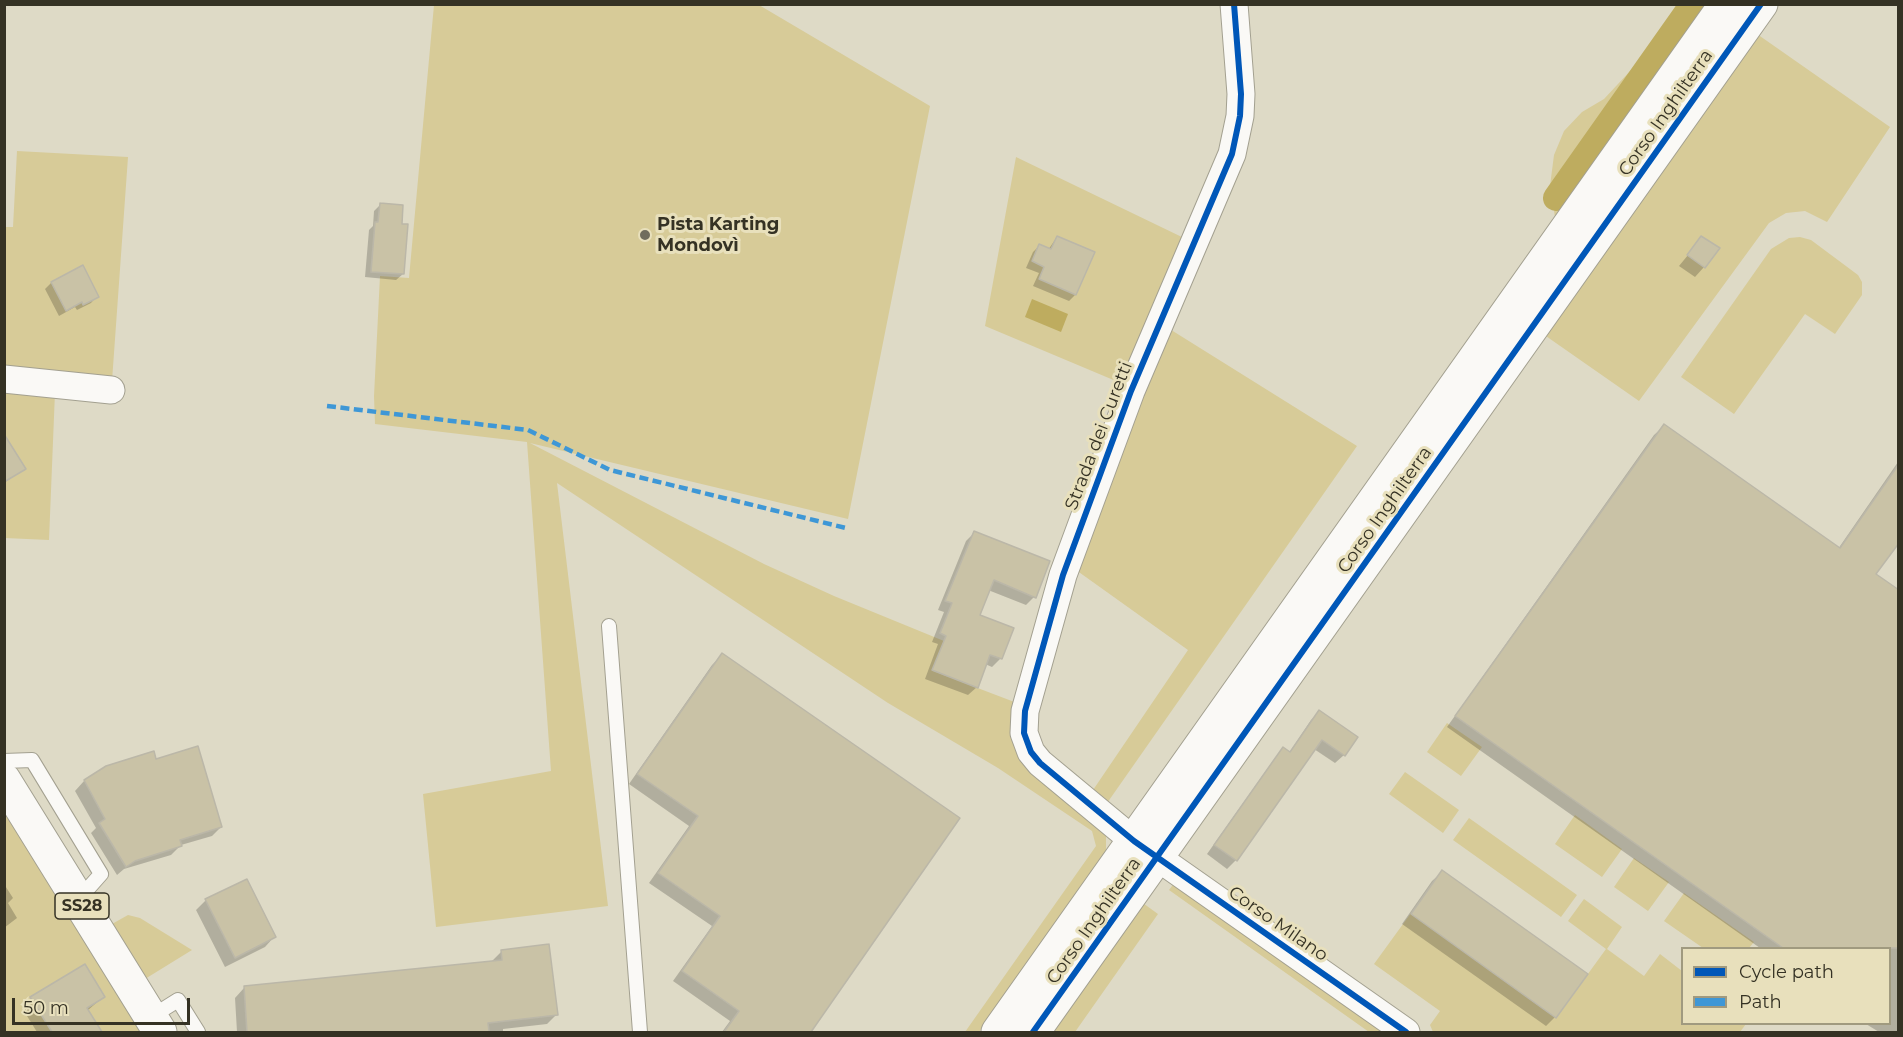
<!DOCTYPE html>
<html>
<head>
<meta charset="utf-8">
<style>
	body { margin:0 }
	#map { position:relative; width:1903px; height:1037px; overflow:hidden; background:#dedac6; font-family:Montserrat,sans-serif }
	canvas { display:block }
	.frame { position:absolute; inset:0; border:6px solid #353224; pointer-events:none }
	.legend { position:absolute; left:1681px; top:947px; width:210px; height:78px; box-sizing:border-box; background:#e8e0bc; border:2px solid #a09a7f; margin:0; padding:8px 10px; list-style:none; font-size:18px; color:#353224 }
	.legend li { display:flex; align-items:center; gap:12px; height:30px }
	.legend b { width:30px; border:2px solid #a09a7f }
	.scale { position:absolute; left:12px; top:998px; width:178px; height:27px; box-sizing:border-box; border:3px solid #353224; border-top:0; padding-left:8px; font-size:18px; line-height:21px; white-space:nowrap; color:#353224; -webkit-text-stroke:4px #e8e0bc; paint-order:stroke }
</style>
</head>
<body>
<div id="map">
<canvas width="1903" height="1037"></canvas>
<div class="frame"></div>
<ul class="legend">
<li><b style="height:8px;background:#0057b8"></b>Cycle path</li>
<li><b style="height:8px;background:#3e97d6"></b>Path</li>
</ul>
<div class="scale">50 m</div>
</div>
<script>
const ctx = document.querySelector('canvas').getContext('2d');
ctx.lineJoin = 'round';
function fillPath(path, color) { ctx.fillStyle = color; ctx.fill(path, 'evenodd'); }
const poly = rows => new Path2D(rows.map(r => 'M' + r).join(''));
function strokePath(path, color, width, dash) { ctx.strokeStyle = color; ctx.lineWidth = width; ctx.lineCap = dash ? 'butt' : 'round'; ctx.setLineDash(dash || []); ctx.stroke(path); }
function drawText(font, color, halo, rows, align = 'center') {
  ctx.font = font + ' Montserrat,sans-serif'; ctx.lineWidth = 6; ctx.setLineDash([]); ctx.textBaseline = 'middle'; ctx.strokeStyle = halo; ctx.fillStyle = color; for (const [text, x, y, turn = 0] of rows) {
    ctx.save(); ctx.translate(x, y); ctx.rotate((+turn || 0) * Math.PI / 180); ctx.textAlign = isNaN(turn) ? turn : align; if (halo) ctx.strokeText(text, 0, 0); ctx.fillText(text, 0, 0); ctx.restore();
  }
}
fillPath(poly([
	[434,5,759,5,930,106,848,519,530,443,764,564,834,596,944,641,933,671,1017,703,1016,723,1106,834,1106,850,1098,865,979,1032,965,1032,1096,846,1092,831,998,768,888,703,557,483,608,906,436,927,423,794,551,771,527,442,375,424,374,396,380,276,409,278],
	[1757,34,1890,127,1827,222,1805,211,1786,213,1769,223,1639,401,1543,334],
	[1678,44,1555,217,1550,186,1554,155,1564,131,1582,112,1604,99,1631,70,1657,52],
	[17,151,128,157,112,381,5,370,4,227,13,227],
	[1016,157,1186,239,1123,384,985,326],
	[1800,237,1811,240,1858,275,1862,282,1862,295,1835,334,1805,314,1734,414,1681,377,1771,249,1789,238],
	[1168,328,1357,446,1105,806,1091,793,1188,650,1076,570],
	[5,386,55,392,49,540,5,538],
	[1447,723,1482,747,1461,776,1427,752],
	[1405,772,1459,810,1443,833,1389,794],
	[4,801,146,1032,5,1032],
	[1575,815,1622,849,1602,877,1555,844],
	[1469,818,1577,895,1561,917,1453,840],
	[1634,858,1669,882,1648,911,1614,887],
	[1175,882,1387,1032,1369,1032,1169,890],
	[1684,893,1754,942,1749,948,1703,948,1664,921],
	[1584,899,1622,927,1607,949,1644,976,1660,954,1682,971,1682,1024,1746,1024,1740,1032,1433,1032,1430,1025,1440,1011,1374,964,1411,913,1556,1018,1606,949,1568,921],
	[1140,901,1158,914,1075,1032,1047,1032],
	[128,915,140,918,192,950,145,979,112,924]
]), '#d7cb98');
fillPath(poly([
	[1032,299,1068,314,1061,332,1025,317]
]), '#beac5f');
fillPath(poly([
	[380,205,403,274,396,280,365,277,369,230,373,226,374,211],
	[1057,237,1075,295,1069,301,1033,286,1039,273,1026,268,1033,252,1039,246,1048,250],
	[1702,238,1704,267,1695,277,1679,266],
	[51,283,97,296,91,303,77,310,75,307,59,316,45,289],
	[1664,426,1838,549,1898,462,1898,540,1874,575,1898,592,1898,1032,1879,1032,1866,1024,1890,1024,1890,948,1760,948,1447,727,1654,435],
	[4,437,24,469,4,483],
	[974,533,1034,597,1026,605,988,590,978,616,1001,658,992,667,985,664,977,687,968,695,925,679,938,644,932,642,944,612,938,610,966,541],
	[722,655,958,818,809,1032,722,1032,730,1021,673,981,712,926,649,883,689,826,629,784,712,665],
	[1320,712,1344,755,1335,763,1314,749,1236,860,1227,869,1207,854,1275,758,1283,749,1289,753,1311,720],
	[155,761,221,827,212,836,181,845,171,855,124,869,117,875,91,833,96,828,75,791,84,781,107,767],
	[1442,872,1555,1017,1546,1026,1402,924,1432,881],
	[4,884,13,898,8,903,17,918,4,928],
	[206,900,274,937,265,947,225,967,196,910],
	[502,951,557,1014,547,1024,503,1029,503,1032,237,1032,235,998,244,988,492,961],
	[103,997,87,1011,100,1032,37,1032,22,1008,31,998]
]), '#0003');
strokePath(poly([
	[1556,198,1693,4]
]), '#beac5f', 26);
const building = poly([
	[380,203,403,205,402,224,408,224,404,274,371,272,375,222,378,222,380,203],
	[1057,236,1095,252,1076,295,1039,279,1044,267,1032,261,1039,244,1051,249,1057,236],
	[1701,236,1720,248,1705,268,1687,255,1701,236],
	[83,265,99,297,83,305,82,302,66,311,51,282,83,265],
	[1664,424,1840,548,1899,464,1899,543,1876,574,1899,590,1899,948,1783,948,1455,716,1664,424],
	[4,434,26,469,4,482,4,434],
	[974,531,1050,561,1036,598,994,580,980,615,1014,628,1002,659,990,655,978,688,932,670,946,636,940,633,952,603,945,601,974,531],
	[722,653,960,818,811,1032,724,1032,739,1011,682,971,720,916,658,873,698,816,637,774,722,653],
	[1319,710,1358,737,1345,756,1322,740,1237,861,1214,845,1283,747,1290,752,1319,710],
	[198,746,222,827,180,840,182,846,135,861,126,867,99,823,105,819,84,780,106,766,154,751,156,759,198,746],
	[1442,870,1588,974,1556,1018,1411,914,1442,870],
	[247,879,276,937,235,958,205,899,247,879],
	[549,944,558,1015,488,1023,489,1032,247,1032,244,986,502,960,501,950,549,944],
	[85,964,105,997,87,1008,102,1032,52,1032,30,997,85,964]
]);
fillPath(building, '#c9c2a6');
strokePath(building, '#bbb7a8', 1.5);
const lane = poly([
	[609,626,640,1032],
	[4,761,32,760,101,874,78,900],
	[151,1017,178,1000,198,1032]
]);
const street = poly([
	[1234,4,1241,94,1240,116,1232,154,1131,391,1063,575,1025,711,1024,733,1031,752,1040,763,1134,841,1406,1032],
	[4,379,111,390]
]);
const secondary = poly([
	[998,1032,1726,4],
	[1033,1032,1761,4]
]);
const primary = poly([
	[4,780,160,1032]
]);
strokePath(lane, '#a3a090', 16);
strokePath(street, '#a3a090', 29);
strokePath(secondary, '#a3a090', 35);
strokePath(primary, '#a3a090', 35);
strokePath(lane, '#faf9f6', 14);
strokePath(street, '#faf9f6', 27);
strokePath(secondary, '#faf9f6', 33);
strokePath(primary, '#faf9f6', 33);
strokePath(poly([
	[327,406,528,430,610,470,846,528]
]), '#3e97d6', 4.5, [9, 4.5]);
strokePath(poly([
	[1234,4,1241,94,1240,116,1232,154,1131,391,1063,575,1025,711,1024,733,1031,752,1040,763,1134,841,1406,1032],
	[1033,1032,1761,4]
]), '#0057b8', 6);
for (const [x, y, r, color] of [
	[645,235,6,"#706d5d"]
]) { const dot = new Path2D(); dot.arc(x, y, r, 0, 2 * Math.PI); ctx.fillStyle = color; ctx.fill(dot); strokePath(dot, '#e8e0bc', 2); }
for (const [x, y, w] of [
	[82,906,54]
]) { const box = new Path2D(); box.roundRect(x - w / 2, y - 13, w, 26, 4.5); ctx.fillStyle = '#e8e0bc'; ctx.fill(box); strokePath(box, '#353224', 1.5); }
drawText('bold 16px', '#353224', null, [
	["SS28",82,906]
]);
drawText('18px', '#353224', '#e8e0bc', [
	["Corso Inghilterra",1666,113,-55],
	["Strada dei Curetti",1099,436,-69],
	["Corso Inghilterra",1385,510,-55],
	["Corso Inghilterra",1094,921,-55],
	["Corso Milano",1278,924,35]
]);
drawText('bold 18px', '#353224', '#e8e0bc', [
	["Pista Karting",657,225],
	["Mondovì",657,246]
], 'left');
</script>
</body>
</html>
